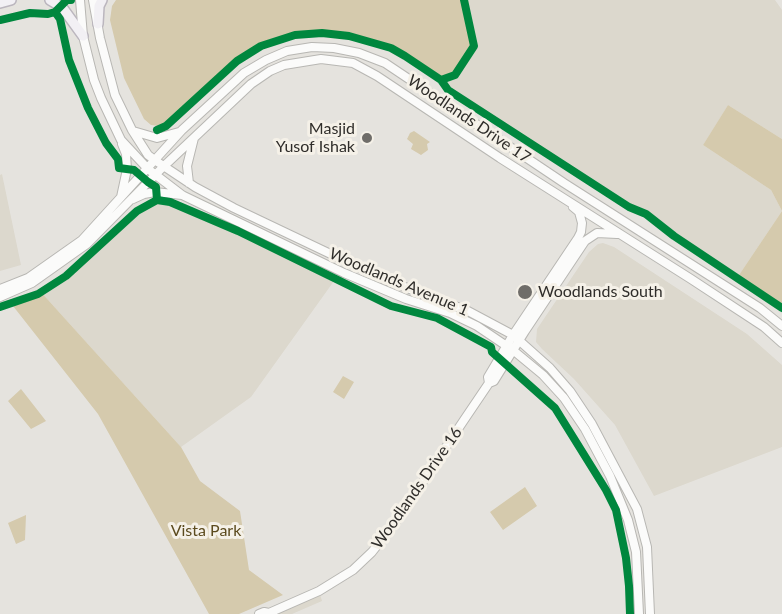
<!DOCTYPE html>
<html>
<head>
<meta charset="utf-8">
<style>
	body { margin:0 }
	canvas { display:block; background:#e5e3de }
</style>
</head>
<body>
<canvas width="782" height="614"></canvas>
<script>
const ctx = document.querySelector('canvas').getContext('2d');
ctx.lineJoin = 'round';
function fillPath(path, color) { ctx.fillStyle = color; ctx.fill(path, 'evenodd'); }
const poly = rows => new Path2D(rows.map(r => 'M' + r).join(''));
function strokePath(path, color, width, dash) { ctx.strokeStyle = color; ctx.lineWidth = width; ctx.lineCap = dash ? 'butt' : 'round'; ctx.setLineDash(dash || []); ctx.stroke(path); }
function drawText(font, color, halo, rows, align = 'center') {
  ctx.font = font + ' Lato,sans-serif'; ctx.lineWidth = 6; ctx.setLineDash([]); ctx.textBaseline = 'middle'; ctx.strokeStyle = halo; ctx.fillStyle = color; for (const [text, x, y, turn = 0] of rows) {
    ctx.save(); ctx.translate(x, y); ctx.rotate((+turn || 0) * Math.PI / 180); ctx.textAlign = isNaN(turn) ? turn : align; if (halo) ctx.strokeText(text, 0, 0); ctx.fillText(text, 0, 0); ctx.restore();
  }
}
fillPath(poly([
	[467,0,775,0,782,10,782,139,728,105,703,145,771,190,782,211,739,275,676,234,667,225,646,211,630,204,450,87,447,81,458,76,477,46],
	[2,174,21,265,0,271,0,175],
	[154,200,217,223,334,281,251,397,181,447,40,291,93,254,140,207],
	[603,243,614,247,747,334,782,365,782,447,654,496,615,425,574,379,542,349,536,342,537,329,589,252,598,244],
	[319,591,322,601,292,614,267,614]
]), '#dcd8cd');
fillPath(poly([
	[116,0,462,0,472,47,454,73,443,78,406,54,386,44,348,33,315,30,287,34,260,45,232,61,167,122,159,126,151,125,144,119,124,78,110,20,112,6],
	[728,105,782,139,782,211,771,190,703,145],
	[414,131,430,142,427,144,428,150,421,155,411,149,413,144,407,139,410,133],
	[782,211,782,306,739,275],
	[40,291,181,447,200,481,240,511,249,570,283,595,239,614,209,614,98,414,13,306],
	[343,376,354,382,344,399,333,392],
	[21,389,46,421,31,429,8,401],
	[525,487,537,506,503,530,490,512],
	[26,515,25,540,16,544,8,523]
]), '#d5caad');
const minor = poly([
	[80,0,83,36,94,80,101,98,121,140,148,169,182,195,344,273,406,299,450,313,477,326,514,351,543,375,564,398,585,429,610,476,628,520,636,552,639,614],
	[93,0,100,38,115,95,132,130,148,155,156,161,195,187,234,208,381,278,468,311,513,335,550,368,570,391,592,424,637,509,647,547,650,614],
	[133,131,157,138,179,132],
	[189,183,187,166,194,138],
	[121,197,127,169,126,154,122,144],
	[133,199,144,194,155,192,182,195],
	[0,289,28,278,82,240,182,130,244,73,266,60,287,51,312,47,334,48,359,53,385,63,564,183,760,308,782,326],
	[0,297,32,283,87,244,163,167,251,84,270,71,284,65,321,59,353,63,377,76,500,158,691,279,764,327,782,343],
	[489,383,494,381,525,331,585,241,597,233,617,234],
	[259,614,264,612,269,613,319,591,353,570,372,552,398,519,464,420,489,383,488,377,513,335,578,238,581,232,582,223,579,212,573,207]
]);
const major = poly([
	[50,0,62,7,83,36],
	[0,3,11,0],
	[98,24,99,6,102,0]
]);
strokePath(minor, '#b8b7b3', 10);
strokePath(major, '#bbb6be', 12);
strokePath(minor, '#fbfbfa', 8);
strokePath(major, '#f2f0f4', 9);
strokePath(poly([
	[55,12,60,19,69,60,88,108,106,143,118,159,119,168,134,170,148,182,156,187,157,200],
	[0,20,30,13,48,14,55,12,67,0,71,0],
	[441,80,455,75,474,46,464,0],
	[157,130,166,126,237,61,261,46,295,35,322,33,349,36,391,48,405,56,441,80,448,90,629,207,646,214,674,236,782,308],
	[0,307,38,294,66,276,137,211,157,200,170,202,238,231,391,306,437,318,491,347,492,352,555,408,606,490,616,510,626,558,629,586,630,614]
]), '#00873e', 8);
for (const [x, y, r, color] of [
	[367,138,6,"#6f6d69"],
	[525,292,8,"#6f6d69"]
]) { const dot = new Path2D(); dot.arc(x, y, r, 0, 2 * Math.PI); ctx.fillStyle = color; ctx.fill(dot); strokePath(dot, '#f5f1e8', 2); }
drawText('16px', '#2f2d2a', '#f5f1e8', [
	["Woodlands Drive 17",469,119,34],
	["Woodlands Avenue 1",399,282,23],
	["Woodlands Drive 16",417,488,-55]
]);
drawText('16px', '#2f2d2a', '#f5f1e8', [
	["Masjid",355,129],
	["Yusof Ishak",355,147],
	["Woodlands South",538,292,"left"]
], 'right');
drawText('16px', '#5c4b1e', '#f5f1e8', [
	["Vista Park",206,531]
]);
</script>
</body>
</html>
